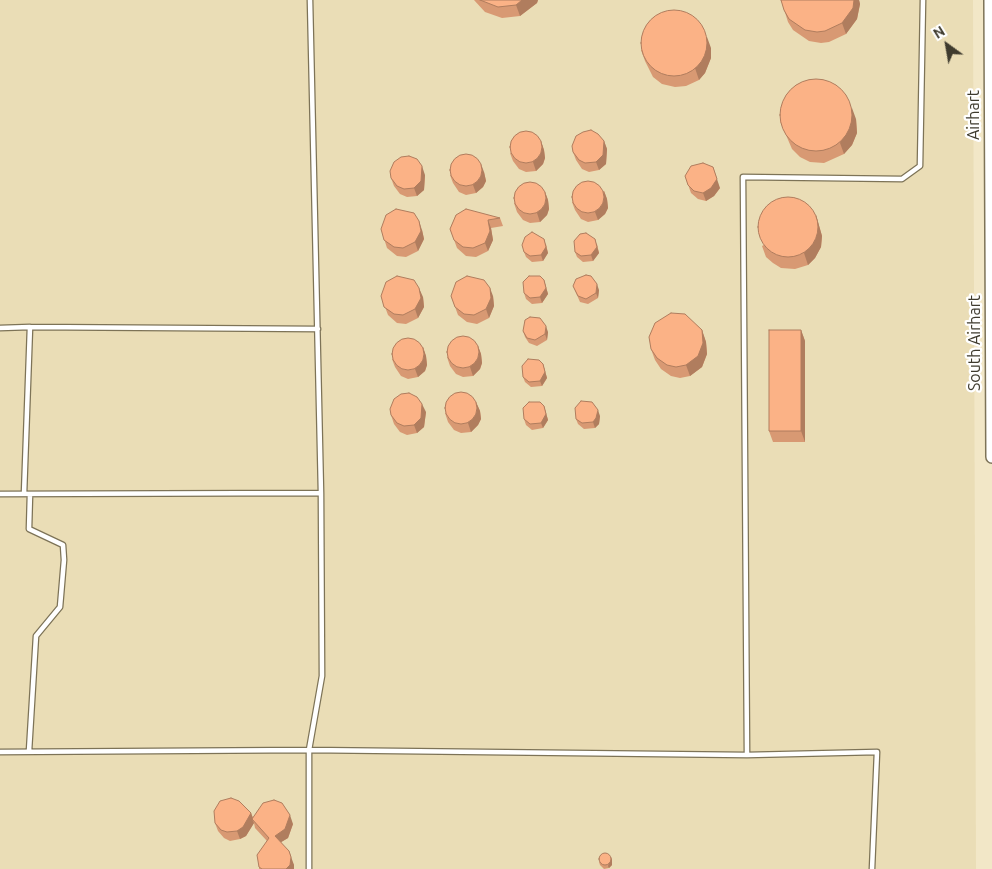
<!DOCTYPE html>
<html>
<head>
<meta charset="utf-8">
<style>
	body { margin:0 }
	#map { position:relative; width:992px; height:869px; overflow:hidden; background:#f2e7c7; font-family:Ubuntu,sans-serif }
	canvas { display:block }
	.north { position:absolute; left:922px; top:20px; width:50px; height:50px; -webkit-text-stroke:4px #fff; paint-order:stroke; rotate:328deg; font-size:14px; font-weight:700; line-height:20px; text-align:center; color:#3f3b2e }
	.north::after { content:''; display:block; margin:auto; width:18px; height:22px; background:#3f3b2e; clip-path:polygon(50% 0,100% 100%,50% 72%,0 100%) }
</style>
</head>
<body>
<div id="map">
<canvas width="992" height="869"></canvas>
<div class="north">N</div>
</div>
<script>
const ctx = document.querySelector('canvas').getContext('2d');
ctx.lineJoin = 'round';
function fillPath(path, color) { ctx.fillStyle = color; ctx.fill(path, 'evenodd'); }
const poly = rows => new Path2D(rows.map(r => 'M' + r).join(''));
function strokePath(path, color, width, dash) { ctx.strokeStyle = color; ctx.lineWidth = width; ctx.lineCap = dash ? 'butt' : 'round'; ctx.setLineDash(dash || []); ctx.stroke(path); }
function drawText(font, color, halo, rows, align = 'center') {
  ctx.font = font + ' Ubuntu,sans-serif'; ctx.lineWidth = 4.5; ctx.setLineDash([]); ctx.textBaseline = 'middle'; ctx.strokeStyle = halo; ctx.fillStyle = color; for (const [text, x, y, turn = 0] of rows) {
    ctx.save(); ctx.translate(x, y); ctx.rotate((+turn || 0) * Math.PI / 180); ctx.textAlign = isNaN(turn) ? turn : align; if (halo) ctx.strokeText(text, 0, 0); ctx.fillText(text, 0, 0); ctx.restore();
  }
}
fillPath(poly([
	[0,0,973,0,976,869,0,869]
]), '#eaddb6');
const service = poly([
	[30,327,318,329],
	[0,328,30,327,24,494],
	[0,494,321,493],
	[29,751,36,636,60,607,64,560,63,545,29,529,30,494],
	[0,752,309,750,747,755,877,752,872,869],
	[747,755,743,177,902,179,920,166,923,0],
	[309,869,309,750,322,676,321,493,310,0]
]);
const tertiary = poly([
	[990,0,992,457]
]);
strokePath(service, '#7d7357', 7);
strokePath(tertiary, '#7d7357', 14);
strokePath(service, '#fff', 4.5);
strokePath(tertiary, '#fff', 11);
fillPath(poly([
	[474,0,538,0,537,3,520,16,502,18,485,12],
	[781,0,859,0,860,4,857,19,846,34,829,42,821,43,809,41,793,30,788,22],
	[711,48,711,58,705,73,699,80,686,86,675,87,662,84,653,77,645,61,641,50],
	[856,119,857,133,852,145,844,154,824,163,810,162,800,157,792,149,780,121],
	[541,141,544,150,545,158,543,164,536,171,526,172,519,169,513,161,510,153],
	[604,141,607,149,606,164,599,170,589,172,582,169,576,160,573,152],
	[484,172,486,181,483,187,476,193,466,195,459,192,453,183,450,175],
	[425,175,424,190,417,196,407,197,400,194,394,186,391,178],
	[685,176,720,188,714,196,706,201,698,199,691,193],
	[604,191,607,199,608,208,605,214,598,220,588,222,581,219,575,210,572,202],
	[545,192,548,200,549,209,547,215,540,222,530,223,523,220,517,212,514,203],
	[456,215,500,218,503,226,491,228,493,240,488,251,476,257,466,256,457,248,450,229],
	[816,215,822,236,821,247,815,258,808,265,795,269,781,268,773,263,766,257,762,246],
	[381,229,422,230,424,239,418,251,406,257,397,256,387,248],
	[546,244,548,253,543,261,532,262,526,257,524,252],
	[597,244,599,253,593,261,583,262,577,257,575,252],
	[544,280,548,294,542,303,532,304,526,299,524,293],
	[573,286,599,290,598,298,588,304,580,302],
	[381,296,423,297,424,307,418,318,406,324,397,323,388,315],
	[451,296,493,296,494,306,489,318,477,324,467,322,458,315],
	[702,330,706,342,707,354,702,367,690,376,680,378,671,376,661,369,655,360,651,349],
	[801,330,805,341,805,442,773,442,769,431],
	[523,331,548,332,547,340,537,346,529,343,525,337],
	[478,346,481,354,482,363,480,369,473,376,463,377,456,374,450,366,447,357],
	[423,347,426,356,427,365,425,371,418,377,408,379,401,376,395,367,392,359],
	[543,364,547,378,542,386,531,387,525,382,523,377],
	[476,402,480,411,481,419,478,425,471,432,461,433,454,430,448,422,445,413],
	[544,406,548,420,543,428,532,430,526,425,524,419],
	[426,412,424,427,417,433,407,435,400,432,394,424,391,415],
	[600,416,599,424,595,428,584,429,578,424,576,419],
	[251,813,253,818,293,824,288,838,281,842,294,865,294,869,259,869,259,867,267,841,255,828,254,823,246,836,240,839,230,841,224,838,218,831,215,823],
	[611,857,612,860,612,865,609,868,604,869,600,865,599,862]
]), '#d89973');
fillPath(poly([
	[522,0,538,0,537,3,520,16,516,5],
	[854,0,859,0,860,4,857,19,846,34,842,23],
	[707,37,711,48,711,58,705,73,699,80,695,68],
	[852,108,856,119,857,133,852,145,844,154,840,143],
	[541,141,544,150,545,158,543,164,536,171,533,162],
	[604,141,607,149,606,164,599,170,596,162],
	[481,164,484,172,486,181,483,187,476,193,473,185],
	[422,166,425,175,424,190,417,196,414,188],
	[713,167,720,188,714,196,706,201,703,193],
	[604,191,607,199,608,208,605,214,598,220,595,212],
	[545,192,548,200,549,209,547,215,540,222,537,213],
	[816,215,822,236,821,247,815,258,808,265,804,253],
	[488,220,491,228,493,240,488,251,485,243],
	[419,221,422,230,424,239,418,251,415,242],
	[544,239,548,253,543,261,541,255],
	[595,239,599,253,593,261,591,255],
	[544,280,548,294,542,303,540,297],
	[597,284,599,290,598,298,596,293],
	[419,288,423,297,424,307,418,318,415,309],
	[490,288,493,296,494,306,489,318,486,309],
	[546,326,548,332,547,340,545,334],
	[702,330,706,342,707,354,702,367,690,376,686,365],
	[801,330,805,341,805,442,801,431],
	[478,346,481,354,482,363,480,369,473,376,470,367],
	[423,347,426,356,427,365,425,371,418,377,415,369],
	[543,364,547,378,542,386,540,381],
	[476,402,480,411,481,419,478,425,471,432,468,423],
	[422,404,426,412,424,427,417,433,414,425],
	[544,406,548,420,543,428,541,423],
	[598,410,600,416,599,424,595,428,593,422],
	[251,813,254,821,252,819,254,823,246,836,240,839,237,831],
	[290,815,293,824,288,838,278,844,275,836],
	[289,851,294,865,294,869,286,869],
	[611,857,612,860,612,865,609,868,608,866]
]), '#b07d5e');
const building = poly([
	[480,0,522,0,516,5,498,7,480,0],
	[781,0,854,0,853,8,842,23,825,31,817,32,805,30,789,19,784,10,781,0],
	'641 43a33 33 0 1 1 66 0a33 33 0 1 1-66 0Z',
	'780 115a36 36 0 1 1 72 0a36 36 0 1 1-72 0Z',
	[591,130,598,134,604,141,603,155,596,162,585,163,579,160,573,152,572,146,576,136,583,132,591,130],
	'510 147a16 16 0 1 1 32 0a16 16 0 1 1-32 0Z',
	'450 170a16 16 0 1 1 32 0a16 16 0 1 1-32 0Z',
	[409,156,417,159,422,166,421,181,414,188,404,189,397,186,391,178,390,171,394,162,401,157,409,156],
	[703,163,713,167,717,179,711,188,703,193,694,191,688,185,685,176,691,166,703,163],
	'572 197a16 16 0 1 1 32 0a16 16 0 1 1-32 0Z',
	'514 198a16 16 0 1 1 32 0a16 16 0 1 1-32 0Z',
	'758 227a30 30 0 1 1 60 0a30 30 0 1 1-60 0Z',
	[396,209,414,213,419,221,421,231,415,242,403,248,394,247,384,240,381,229,386,215,396,209],
	[466,209,500,218,488,220,490,231,485,243,473,248,463,247,454,240,450,229,456,215,466,209],
	[532,232,544,239,546,247,541,255,530,256,524,252,522,245,525,237,532,232],
	[586,233,595,239,597,247,591,255,581,256,575,252,574,241,580,234,586,233],
	[586,275,591,276,597,284,596,293,586,299,578,296,573,286,576,279,586,275],
	[397,276,414,280,419,288,421,298,415,309,403,315,394,314,384,307,381,296,386,282,397,276],
	[467,276,484,280,490,288,491,298,486,309,474,315,464,314,455,307,451,296,456,282,467,276],
	[529,276,540,276,544,280,546,288,540,297,530,298,524,293,523,282,529,276],
	[671,313,685,314,702,330,703,343,698,356,686,365,676,367,667,365,657,358,651,349,649,337,655,323,671,313],
	[530,317,540,318,546,326,545,334,535,340,527,338,523,331,525,320,530,317],
	[769,330,801,330,801,431,769,431,769,330],
	'447 352a16 16 0 1 1 32 0a16 16 0 1 1-32 0Z',
	'392 354a16 16 0 1 1 32 0a16 16 0 1 1-32 0Z',
	[528,359,539,360,543,364,545,372,540,381,529,382,523,377,522,366,528,359],
	'445 408a16 16 0 1 1 32 0a16 16 0 1 1-32 0Z',
	[409,393,417,397,422,404,421,418,414,425,404,426,397,423,391,415,390,409,394,399,401,394,409,393],
	[581,401,592,402,598,410,596,418,593,422,582,423,576,419,575,408,581,401],
	[529,402,540,402,544,406,546,414,541,423,530,424,524,419,523,408,529,402],
	[231,798,239,801,251,813,243,827,237,831,227,832,221,830,215,823,214,811,220,801,231,798],
	[274,800,282,803,290,815,285,829,275,836,289,851,291,857,290,865,286,869,262,869,259,867,257,855,269,838,252,819,263,803,274,800],
	'599 859a6 6 0 1 1 12 0a6 6 0 1 1-12 0Z'
]);
fillPath(building, '#fbb286');
strokePath(building, '#b07d5e', 1);
drawText('16px', '#3f3b2e', '#fff', [
	["Airhart",974,115,-90],
	["South Airhart",975,343,-90]
]);
</script>
</body>
</html>
